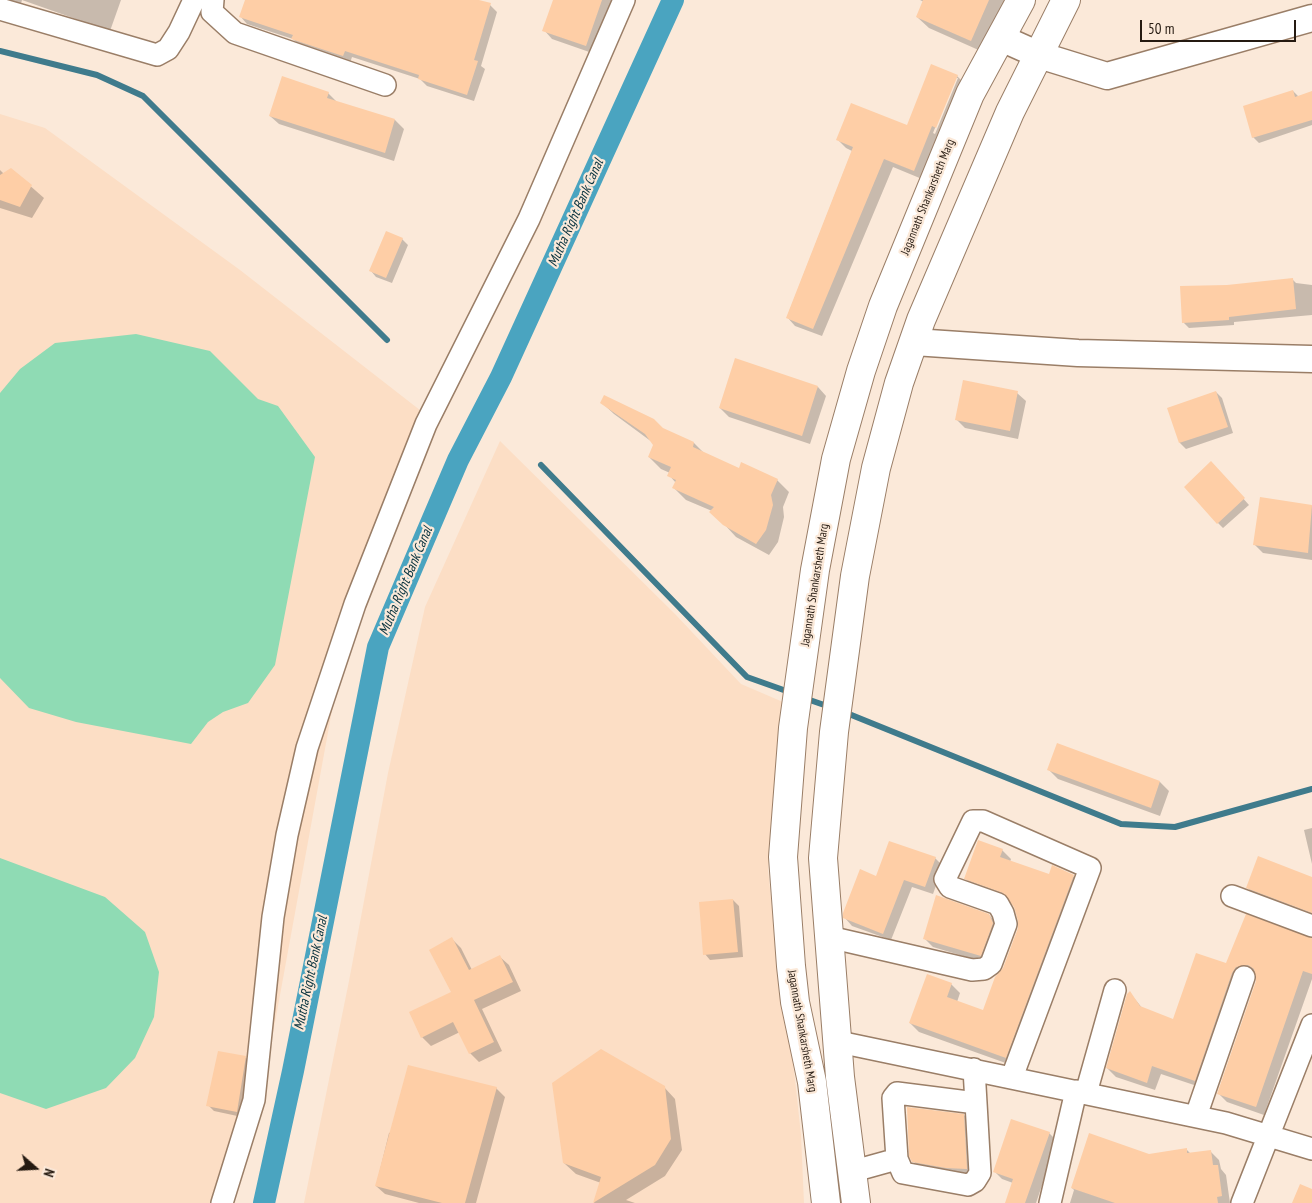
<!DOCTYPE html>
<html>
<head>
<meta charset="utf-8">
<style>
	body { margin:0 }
	#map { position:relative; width:1312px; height:1203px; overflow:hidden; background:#fbe9d9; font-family:"PT Sans Narrow",sans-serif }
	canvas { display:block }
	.north { position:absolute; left:10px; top:1143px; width:50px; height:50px; -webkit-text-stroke:4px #fbe9d9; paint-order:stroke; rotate:109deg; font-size:14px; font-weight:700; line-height:20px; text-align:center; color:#251a11 }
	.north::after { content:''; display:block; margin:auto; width:18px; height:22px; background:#251a11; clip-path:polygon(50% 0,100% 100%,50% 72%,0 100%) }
	.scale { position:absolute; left:1140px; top:20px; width:156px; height:22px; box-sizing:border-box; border:2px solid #251a11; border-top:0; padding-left:6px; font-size:15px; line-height:18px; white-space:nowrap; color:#251a11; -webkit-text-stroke:4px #fbe9d9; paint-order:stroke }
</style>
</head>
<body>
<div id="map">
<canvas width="1312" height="1203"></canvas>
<div class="north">N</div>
<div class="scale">50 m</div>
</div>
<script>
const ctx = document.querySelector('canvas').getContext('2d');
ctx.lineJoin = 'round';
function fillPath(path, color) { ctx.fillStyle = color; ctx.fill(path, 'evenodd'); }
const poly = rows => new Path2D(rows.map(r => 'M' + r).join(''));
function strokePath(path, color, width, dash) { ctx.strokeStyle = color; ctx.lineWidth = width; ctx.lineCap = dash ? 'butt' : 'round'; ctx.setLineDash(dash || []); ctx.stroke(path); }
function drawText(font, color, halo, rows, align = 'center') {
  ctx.font = font + ' "PT Sans Narrow",sans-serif'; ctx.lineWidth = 4.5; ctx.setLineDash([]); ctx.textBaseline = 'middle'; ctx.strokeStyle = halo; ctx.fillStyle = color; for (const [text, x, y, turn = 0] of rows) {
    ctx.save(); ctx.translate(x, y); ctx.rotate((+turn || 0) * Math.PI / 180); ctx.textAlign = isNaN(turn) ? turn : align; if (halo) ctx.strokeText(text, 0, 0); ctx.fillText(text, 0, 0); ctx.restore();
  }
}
fillPath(poly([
	[0,114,45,128,240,270,425,414,333,705,263,1088,220,1203,0,1203],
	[500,441,675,614,741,684,783,702,768,870,777,955,795,1079,801,1135,804,1203,304,1203,349,981,388,773,425,607]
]), '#fcdec5');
fillPath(poly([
	[136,334,210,351,258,399,278,406,315,457,275,665,248,703,223,712,208,722,191,744,76,722,29,708,0,678,0,393,20,369,55,343],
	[0,858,105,897,145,932,159,972,154,1017,135,1058,106,1088,46,1109,0,1093]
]), '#8fdbb4');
fillPath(poly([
	[0,0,121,0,110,31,22,0,20,7],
	[246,0,475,0,490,5,497,12,481,66,485,69,474,101,427,86,420,79,352,57,350,63,300,46,293,39,247,24,240,16],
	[554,0,614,0,595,54,552,39,544,30],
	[920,0,1006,0,983,52,929,28,917,17,924,2],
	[957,76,965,84,922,179,893,167,822,336,795,326,787,317,852,151,846,148,838,140,907,127],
	[955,78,958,78,935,134,933,133],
	[1293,91,1299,97,1312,93,1312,125,1259,143,1253,137],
	[328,93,337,102,395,120,404,129,394,161,279,124,270,116],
	[11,169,44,198,32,218,0,208,0,170,4,174],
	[402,239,408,245,392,283,376,277,371,271],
	[1292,279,1296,283,1312,285,1312,315,1234,322,1234,325,1189,328,1183,322,1227,286],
	[818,387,826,396,810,444,729,417,720,408],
	[1216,392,1222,398,1233,433,1186,449,1180,443,1169,408],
	[1017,393,1026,401,1018,439,965,428,956,419],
	[602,403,694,443,705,454,740,470,777,480,789,492,783,507,784,517,778,542,769,555,736,537,712,511,686,500,674,488,676,483,669,475,670,473,661,469,649,457,655,445,652,442,614,414],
	[1217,469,1249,505,1223,528,1218,523],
	[1261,499,1312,506,1312,560,1263,553,1254,544],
	[1058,745,1160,782,1169,791,1160,816,1058,779,1049,770],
	[1312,828,1312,864,1304,830],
	[1002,850,1011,859,1010,862,1050,876,1073,876,1082,885,1014,1066,919,1032,910,1023,951,984,960,993,957,1002,984,1012,1004,969,1019,929,1019,921,1015,906,1010,900,974,887,965,878],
	[935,858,943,866,933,894,912,887,891,940,852,926,845,918,877,877],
	[1312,878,1312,917,1255,896,1247,887],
	[733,900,739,906,743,957,710,960,705,954],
	[989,915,998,924,990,964,933,947,924,938],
	[452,939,461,948,472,970,500,957,509,965,521,991,482,1009,502,1051,479,1062,470,1053,460,1032,431,1046,422,1037,453,993],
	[1312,939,1312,979,1264,1115,1227,1102,1218,1093,1257,981,1256,973,1245,975,1203,1088,1161,1074,1155,1090,1116,1077,1107,1068,1130,993,1143,1009,1173,1021,1227,965],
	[245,1057,251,1063,242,1117,214,1111,208,1105],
	[664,1087,675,1099,682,1150,665,1176,626,1200,635,1203,594,1203,601,1183,576,1174,564,1163],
	[496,1088,505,1097,476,1203,419,1203,385,1194,376,1186,389,1133],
	[964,1115,972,1124,975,1177,922,1170,913,1161],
	[1049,1133,1057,1141,1036,1203,1006,1203,1013,1183,1002,1179,994,1171],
	[1186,1149,1191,1154,1210,1151,1219,1160,1221,1169,1226,1175,1230,1203,1070,1203,1074,1190,1072,1188,1149,1155]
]), '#0003');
strokePath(poly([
	[0,51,97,75,143,96,387,340],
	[541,465,747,677,792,693],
	[804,698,830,707],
	[844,712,1121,824,1175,827,1312,789]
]), '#3f7b8c', 6);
strokePath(poly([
	[264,1203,293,1071,378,647,458,460,501,377,673,0]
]), '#4aa4c0', 22);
fillPath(poly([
	[245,0,479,0,491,3,474,60,478,61,467,95,418,79,419,75,345,51,343,56,291,39,293,35,239,17],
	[553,0,602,0,586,46,542,31],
	[923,0,989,0,971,41,916,17],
	[931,64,958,75,936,128,932,126,914,171,884,159,813,329,786,318,853,147,836,140,851,103,907,125],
	[282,76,329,92,327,98,395,119,385,153,269,116],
	[1293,90,1295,97,1312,91,1312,120,1252,138,1243,106],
	[11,168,32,185,20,207,0,200,0,175],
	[386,231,403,238,386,278,369,271],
	[1293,278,1296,309,1229,317,1229,320,1182,323,1180,286,1227,285],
	[735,358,818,386,802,436,719,408],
	[963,380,1018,391,1010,431,955,420],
	[1216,391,1228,427,1179,443,1167,408],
	[604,395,654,419,663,428,694,442,693,447,739,468,741,462,778,479,771,495,773,505,766,530,756,544,723,525,709,512,714,507,672,488,676,480,667,476,671,467,648,457,653,445,645,434,600,403],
	[1211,461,1245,498,1217,524,1184,487],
	[1260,497,1312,505,1308,553,1253,545],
	[1057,743,1160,781,1151,808,1047,770],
	[978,840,1003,849,1000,857,1049,874,1052,865,1074,875,1006,1058,909,1023,927,974,952,983,947,997,983,1010,995,977,1003,968,1018,928,1018,921,1014,907,1003,893,964,879],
	[889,841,936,857,925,887,904,880,883,934,843,918,843,913,860,869,876,876],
	[1258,856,1312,877,1312,913,1246,888],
	[936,895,989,914,993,923,981,956,923,939],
	[733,899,738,952,703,955,699,902],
	[1246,914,1312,938,1312,974,1303,971,1256,1107,1217,1094,1256,981,1254,969,1248,965,1236,967,1232,973,1195,1081,1152,1066,1147,1083,1106,1068,1127,994,1130,991,1140,1006,1173,1019,1196,953,1226,963],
	[452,937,469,970,500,955,513,982,474,1000,494,1042,469,1054,453,1022,421,1038,409,1012,451,992,429,950],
	[601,1049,665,1086,671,1139,655,1165,593,1203,601,1177,563,1163,552,1083],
	[218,1051,246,1056,237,1112,206,1106],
	[408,1065,497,1087,465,1203,442,1203,375,1186],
	[907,1107,964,1114,967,1169,946,1168,912,1162,909,1156],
	[1011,1119,1050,1132,1025,1203,1005,1203,1013,1179,993,1172],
	[1089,1133,1149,1154,1187,1148,1187,1153,1211,1150,1213,1165,1218,1165,1222,1196,1217,1197,1218,1203,1115,1203,1071,1188],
	[1300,1184,1312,1189,1312,1203,1292,1203]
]), '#fecea6');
const minor = poly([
	[213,0,212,12,235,33,385,85],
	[0,9,157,55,168,49,179,32,194,0],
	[1232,896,1312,926],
	[829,937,972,970,984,969,991,964,1006,924,1003,913,998,904,950,887,945,879,973,821,983,821,1090,868,1012,1077],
	[839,1042,1226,1123,1312,1149],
	[1086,1093,1115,990],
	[1196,1116,1244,977],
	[897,1159,893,1098,897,1093,976,1103,974,1069],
	[861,1169,897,1159,903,1173,968,1185,975,1181,980,1173,976,1103],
	[222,1203,254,1100,273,917,287,835,307,748,355,604,426,424,529,219,624,0],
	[1050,1203,1076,1091],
	[1242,1203,1312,1025]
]);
const tertiary = poly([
	[1001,38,1039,55,1107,76,1312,18],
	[914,342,1078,353,1312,359]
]);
const trunk = poly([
	[826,1203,812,1082,795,1002,791,966,783,857,793,728,815,570,836,459,861,371,883,306,970,94,1021,0],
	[856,1203,840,1077,823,858,834,732,855,576,876,468,899,383,921,320,1010,112,1066,0]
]);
strokePath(minor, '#9a7e67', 24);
strokePath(tertiary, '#9a7e67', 29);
strokePath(trunk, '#9a7e67', 30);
strokePath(minor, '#fff', 21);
strokePath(tertiary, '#fff', 26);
strokePath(trunk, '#fff', 28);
drawText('12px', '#251a11', '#fbe9d9', [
	["Jagannath Shankarsheth Marg",928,197,-68],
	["Jagannath Shankarsheth Marg",815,585,-81],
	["Jagannath Shankarsheth Marg",802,1031,80]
]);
drawText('italic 14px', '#06313d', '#fbe9d9', [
	["Mutha Right Bank Canal",576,213,-66],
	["Mutha Right Bank Canal",406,581,-67],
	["Mutha Right Bank Canal",311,973,-78]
]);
</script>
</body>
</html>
